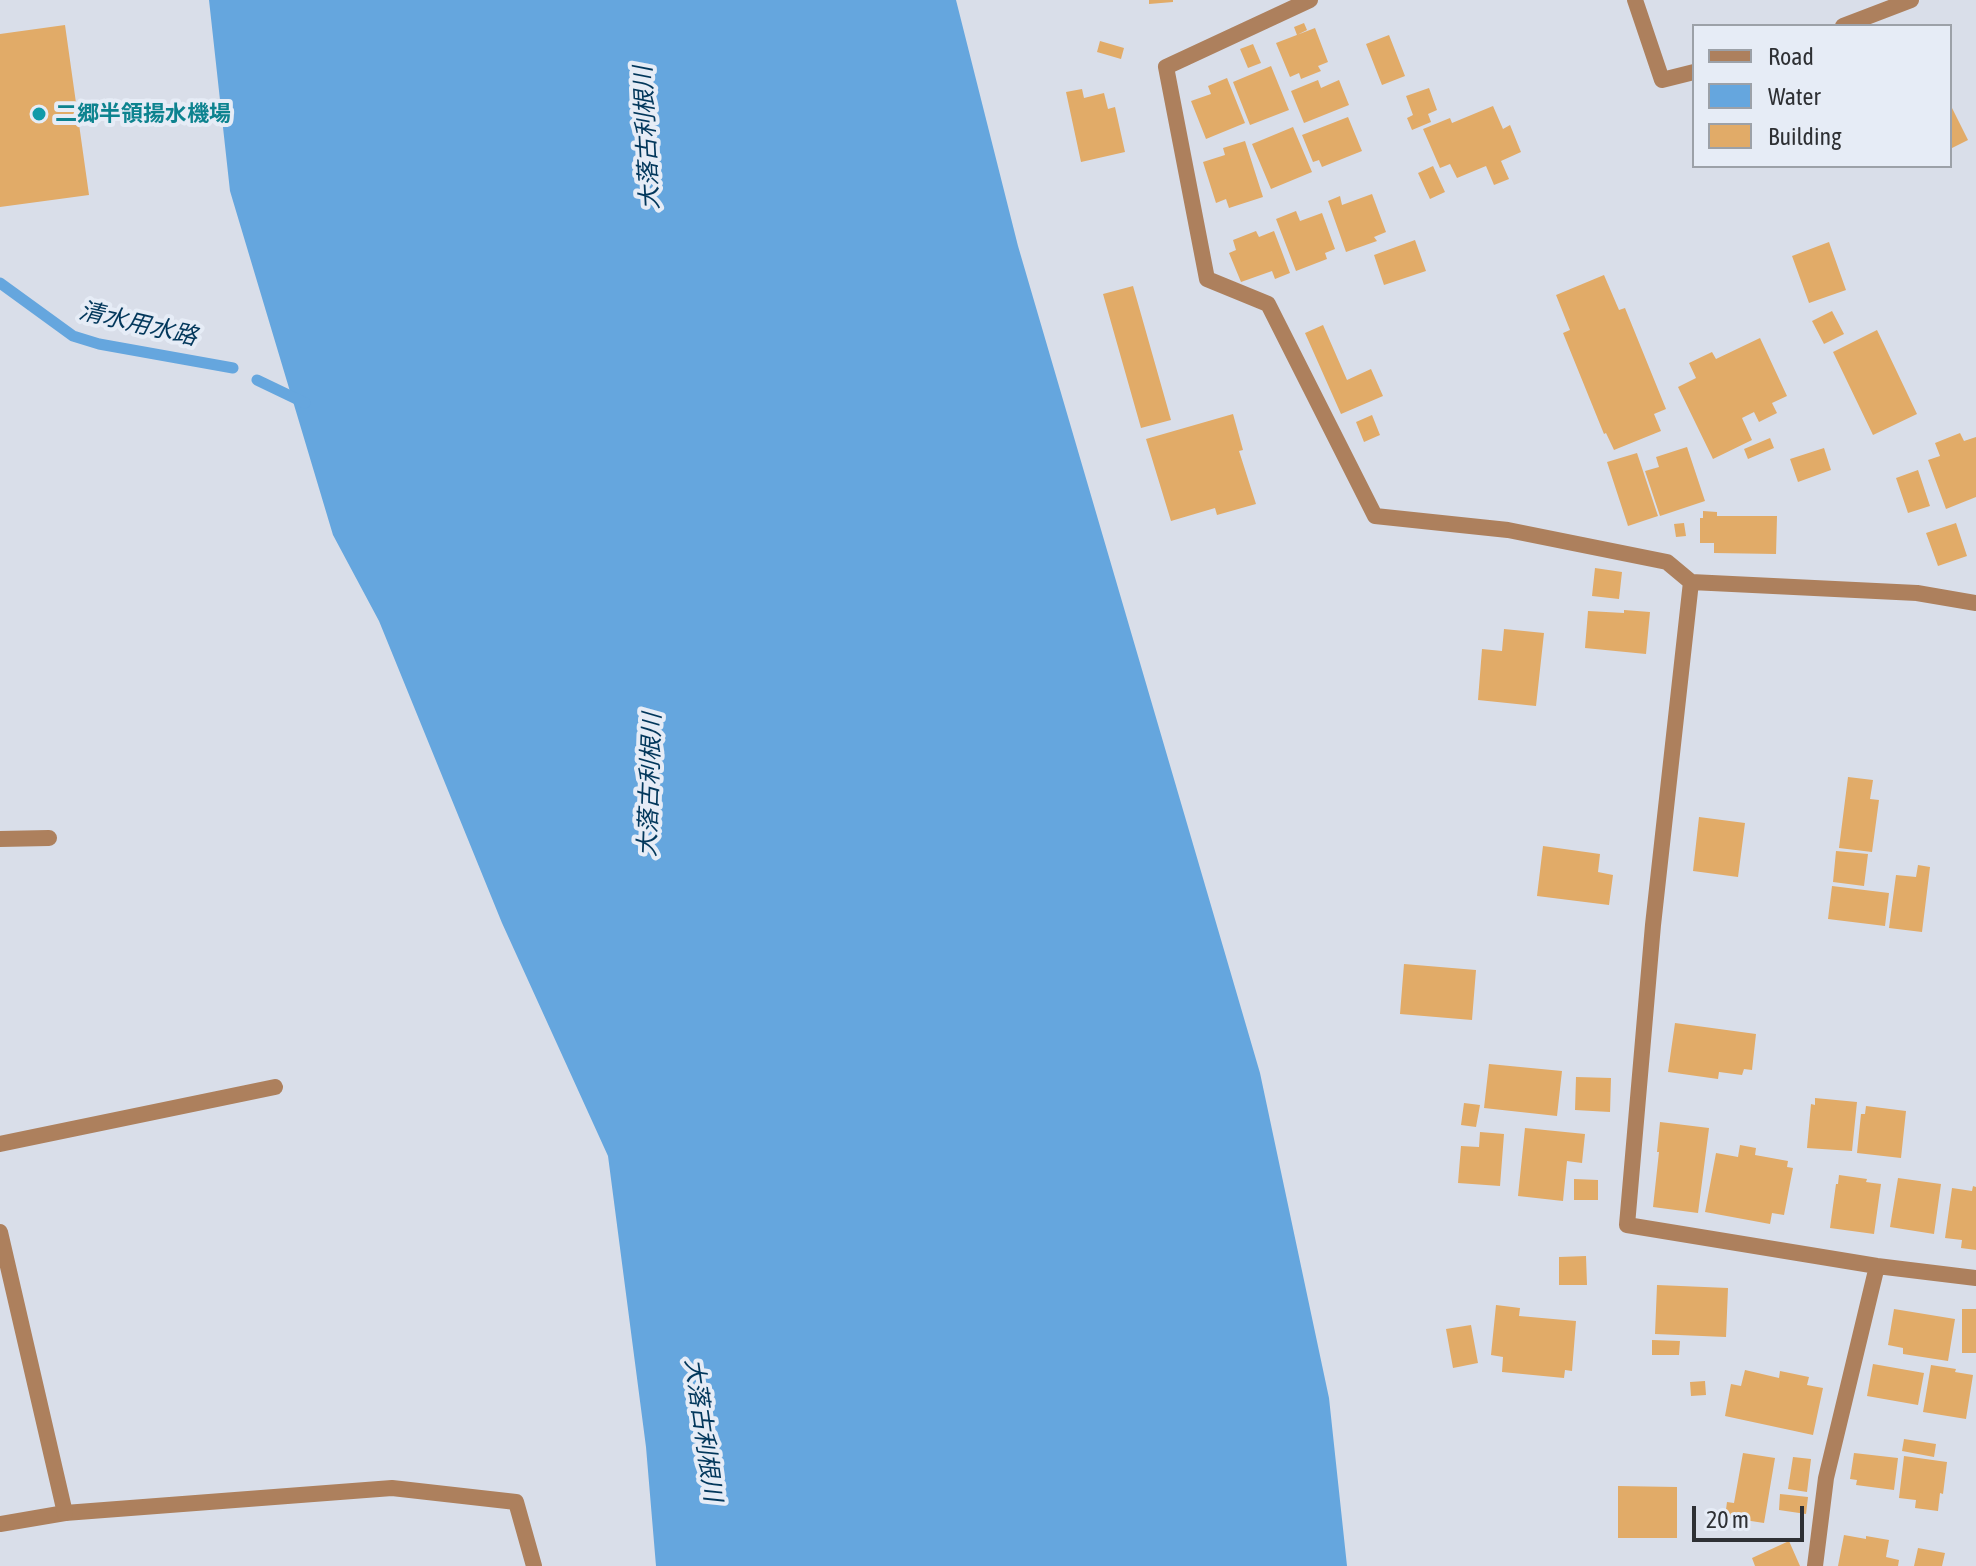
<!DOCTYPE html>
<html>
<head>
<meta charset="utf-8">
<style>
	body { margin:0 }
	#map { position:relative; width:1976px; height:1566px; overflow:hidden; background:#d9dee9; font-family:"Asap Condensed",sans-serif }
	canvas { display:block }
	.legend { position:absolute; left:1692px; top:24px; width:260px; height:144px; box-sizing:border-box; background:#e6ecf6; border:2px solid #9ca1a8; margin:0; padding:10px 14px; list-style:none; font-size:24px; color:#2e3034 }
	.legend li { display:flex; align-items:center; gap:16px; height:40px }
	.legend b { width:40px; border:2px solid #9ca1a8 }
	.scale { position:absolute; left:1692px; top:1506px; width:112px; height:36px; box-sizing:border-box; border:4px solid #2e3034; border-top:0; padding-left:10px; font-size:24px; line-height:28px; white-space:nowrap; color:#2e3034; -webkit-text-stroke:6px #e6ecf6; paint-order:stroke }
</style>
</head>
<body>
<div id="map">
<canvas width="1976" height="1566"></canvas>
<ul class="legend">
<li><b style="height:10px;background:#ad805d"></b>Road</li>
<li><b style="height:22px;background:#65a6de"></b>Water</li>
<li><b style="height:22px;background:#e1ab68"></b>Building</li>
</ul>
<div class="scale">20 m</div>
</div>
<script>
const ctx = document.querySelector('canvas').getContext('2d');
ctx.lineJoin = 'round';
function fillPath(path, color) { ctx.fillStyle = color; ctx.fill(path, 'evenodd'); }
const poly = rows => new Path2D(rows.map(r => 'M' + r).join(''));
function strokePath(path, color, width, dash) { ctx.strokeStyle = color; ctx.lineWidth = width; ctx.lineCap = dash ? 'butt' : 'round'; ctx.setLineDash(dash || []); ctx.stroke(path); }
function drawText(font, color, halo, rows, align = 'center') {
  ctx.font = font + ' "Asap Condensed","Noto Sans JP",sans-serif'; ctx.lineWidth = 8; ctx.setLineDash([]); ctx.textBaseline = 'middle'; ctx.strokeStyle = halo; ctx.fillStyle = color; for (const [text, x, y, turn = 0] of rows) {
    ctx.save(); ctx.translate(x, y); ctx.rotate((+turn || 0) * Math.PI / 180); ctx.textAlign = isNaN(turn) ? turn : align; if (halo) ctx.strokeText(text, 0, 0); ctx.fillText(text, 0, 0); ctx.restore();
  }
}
fillPath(poly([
	[209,0,956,0,1018,246,1260,1073,1329,1398,1347,1566,656,1566,646,1447,608,1156,502,923,379,621,333,535,230,191]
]), '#65a6de');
strokePath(poly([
	[0,283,73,336,99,344,233,368],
	[257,380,305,403]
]), '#65a6de', 11);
fillPath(poly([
	[1149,0,1173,0,1173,2,1149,4],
	[1304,23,1307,30,1297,35,1294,27],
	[65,25,89,195,0,207,0,34],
	[1315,28,1328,62,1318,66,1321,71,1301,79,1299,73,1290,77,1276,43],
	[1389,35,1405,76,1382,85,1366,44],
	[1100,41,1124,48,1121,59,1097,52],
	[1253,44,1261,63,1248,68,1240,49],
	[1271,66,1289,110,1250,125,1233,82],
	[1227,78,1245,123,1206,139,1191,101,1211,94,1208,86],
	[1318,80,1321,88,1339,80,1349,105,1304,123,1291,91],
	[1429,88,1437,110,1428,114,1431,122,1412,130,1407,118,1413,115,1406,96],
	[1082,89,1084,98,1104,93,1108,109,1115,107,1125,152,1081,162,1066,92],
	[1950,104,1968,140,1950,149],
	[1493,106,1503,129,1510,125,1521,152,1501,161,1509,179,1494,185,1486,166,1457,178,1450,164,1440,168,1423,129,1450,118,1452,123],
	[1348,117,1362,151,1322,167,1319,160,1313,162,1302,135],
	[1293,127,1312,172,1271,189,1252,144],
	[1245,141,1263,197,1229,208,1226,199,1216,203,1203,162,1225,155,1223,148],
	[1433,166,1445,192,1430,199,1418,173],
	[1372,194,1386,232,1374,237,1377,241,1346,252,1328,201,1340,196,1342,205],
	[1296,211,1300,221,1322,213,1335,249,1325,253,1327,259,1296,271,1276,219],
	[1256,231,1259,237,1274,231,1290,273,1275,279,1272,271,1241,282,1229,253,1236,250,1233,240],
	[1415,240,1426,271,1384,285,1374,255],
	[1829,242,1846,290,1809,303,1792,256],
	[1604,275,1619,310,1625,308,1666,409,1654,414,1661,431,1614,450,1606,433,1604,434,1563,333,1570,330,1556,295],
	[1133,286,1171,420,1141,428,1103,294],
	[1832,311,1844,334,1824,344,1812,321],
	[1323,325,1347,380,1371,369,1383,396,1341,414,1305,333],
	[1877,330,1917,414,1873,435,1833,352],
	[1760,338,1787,396,1772,403,1777,413,1759,422,1754,412,1742,418,1752,440,1713,459,1678,387,1696,378,1689,363,1712,352,1716,359],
	[1233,414,1243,450,1239,451,1256,504,1217,515,1215,508,1171,521,1146,439],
	[1372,415,1380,435,1364,442,1356,422],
	[1960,433,1964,441,1976,437,1976,497,1946,509,1928,460,1940,456,1935,443],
	[1770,438,1774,448,1748,459,1744,449],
	[1687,447,1705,501,1660,516,1645,471,1659,467,1656,457],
	[1824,448,1831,470,1798,482,1790,459],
	[1637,453,1658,516,1628,526,1607,462],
	[1918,470,1930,506,1908,513,1896,478],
	[1703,511,1717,512,1717,516,1777,516,1776,554,1714,553,1714,543,1700,543,1700,518,1703,518],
	[1684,523,1686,536,1676,537,1674,524],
	[1956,523,1967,556,1938,566,1926,533],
	[1595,568,1622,572,1619,599,1592,596],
	[1624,610,1650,612,1646,654,1585,648,1588,611,1624,613],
	[1504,629,1544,633,1536,706,1478,700,1482,649,1502,651],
	[1848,777,1873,780,1870,799,1879,800,1872,852,1839,848],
	[1699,817,1745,823,1738,877,1693,871],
	[1543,846,1600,854,1598,872,1613,875,1609,905,1537,896],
	[1836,851,1868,854,1864,886,1833,882],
	[1918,865,1930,867,1922,932,1889,928,1896,875,1916,877],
	[1832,886,1889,893,1885,926,1828,919],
	[1404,964,1476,970,1472,1020,1400,1014],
	[1675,1023,1756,1034,1752,1070,1744,1069,1742,1075,1719,1072,1718,1079,1668,1072],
	[1489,1064,1562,1071,1557,1116,1484,1108],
	[1576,1077,1611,1078,1610,1112,1575,1110],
	[1815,1098,1857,1102,1852,1151,1807,1148,1811,1104,1815,1105],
	[1464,1103,1480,1105,1476,1127,1461,1125],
	[1866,1106,1906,1111,1901,1158,1857,1153,1861,1114,1865,1114],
	[1660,1122,1709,1128,1698,1213,1653,1207,1659,1152,1657,1152],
	[1525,1128,1585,1134,1582,1163,1567,1161,1563,1201,1518,1196],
	[1480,1132,1504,1134,1500,1186,1458,1183,1461,1146,1479,1147],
	[1740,1145,1756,1148,1755,1155,1788,1161,1787,1167,1793,1168,1784,1215,1772,1213,1770,1224,1705,1212,1716,1153,1738,1157],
	[1839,1175,1867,1179,1866,1182,1881,1184,1874,1234,1830,1228,1836,1184,1838,1184],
	[1898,1178,1941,1184,1934,1234,1890,1227],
	[1574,1179,1598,1180,1598,1200,1574,1200],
	[1973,1186,1976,1187,1976,1250,1961,1248,1962,1240,1945,1238,1952,1188,1972,1191],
	[1586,1256,1587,1285,1559,1285,1559,1257],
	[1657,1285,1728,1288,1726,1337,1655,1334],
	[1496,1305,1520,1308,1519,1316,1576,1321,1572,1371,1565,1370,1564,1378,1502,1372,1503,1357,1491,1355],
	[1894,1309,1955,1319,1948,1361,1903,1354,1903,1348,1888,1345],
	[1962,1309,1976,1309,1976,1353,1962,1353],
	[1471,1325,1478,1363,1453,1368,1446,1329],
	[1652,1340,1680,1341,1679,1355,1652,1355],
	[1873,1364,1924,1373,1918,1405,1867,1396],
	[1931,1365,1956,1369,1955,1372,1973,1375,1966,1419,1923,1412],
	[1745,1370,1779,1378,1780,1371,1809,1377,1807,1385,1823,1388,1813,1435,1725,1416,1731,1384,1741,1386],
	[1705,1381,1706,1395,1691,1396,1690,1382],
	[1904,1439,1936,1444,1934,1457,1902,1451],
	[1743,1453,1775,1458,1764,1523,1725,1517,1727,1502,1734,1503],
	[1854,1453,1898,1458,1894,1490,1856,1485,1857,1480,1850,1479],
	[1904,1456,1947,1462,1943,1494,1940,1493,1938,1511,1915,1508,1916,1500,1899,1498],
	[1793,1457,1811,1459,1807,1492,1788,1489],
	[1618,1486,1677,1487,1677,1538,1618,1538],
	[1780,1494,1808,1497,1806,1514,1779,1510],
	[1844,1535,1866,1539,1866,1536,1889,1540,1886,1557,1899,1560,1898,1566,1838,1566],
	[1789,1541,1800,1566,1755,1566,1752,1558],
	[1918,1548,1945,1553,1942,1566,1914,1566]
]), '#e1ab68');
strokePath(poly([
	[0,839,49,838],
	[0,1144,275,1087],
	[0,1524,65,1513,392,1488,516,1502,534,1566]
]), '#ad805d', 16);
strokePath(poly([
	[1310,0,1166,67,1207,279,1268,304,1375,516,1508,530,1667,562,1691,582,1917,593,1976,603],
	[1635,0,1662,80,1694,72],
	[1843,26,1911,0],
	[1691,582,1653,925,1627,1225,1877,1266,1976,1278],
	[0,1232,65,1513],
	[1815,1566,1826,1478,1877,1266]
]), '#ad805d', 16);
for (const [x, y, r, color] of [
	[39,114,8,"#0f9aa8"]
]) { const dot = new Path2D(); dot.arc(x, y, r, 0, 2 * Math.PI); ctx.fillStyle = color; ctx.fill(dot); strokePath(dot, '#e6ecf6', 3); }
drawText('bold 22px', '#0d838f', '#e6ecf6', [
	["二郷半領揚水機場",55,114]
], 'left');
drawText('italic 24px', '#02375b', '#e6ecf6', [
	["大落古利根川",647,138,-93],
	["清水用水路",138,324,13],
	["大落古利根川",650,785,-88],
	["大落古利根川",703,1430,82]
]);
</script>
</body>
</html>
